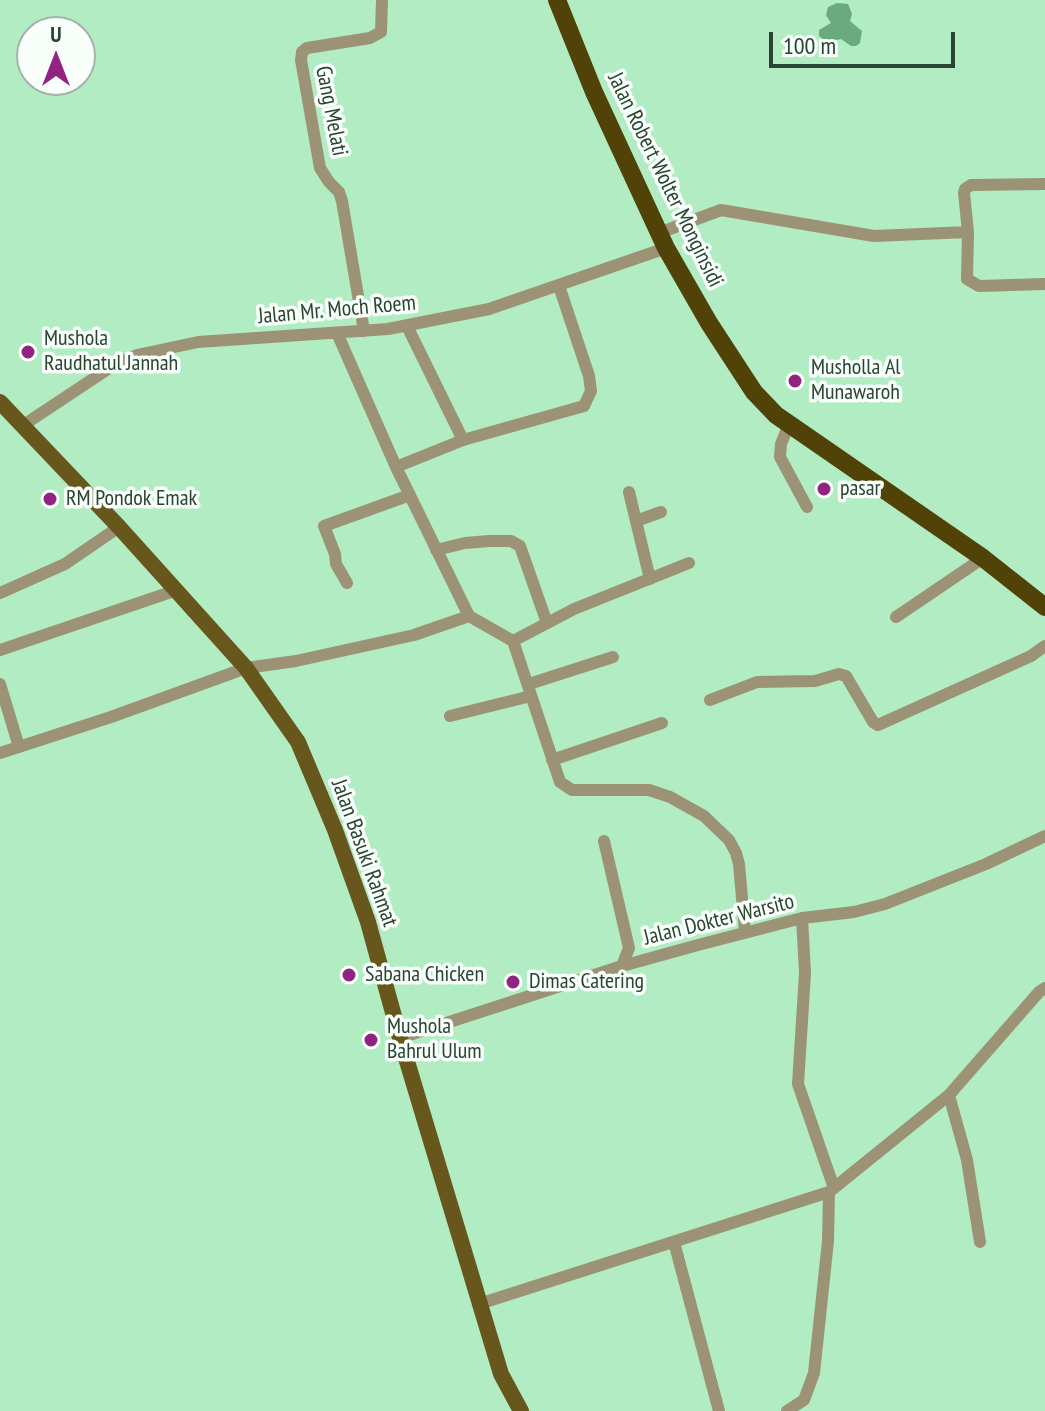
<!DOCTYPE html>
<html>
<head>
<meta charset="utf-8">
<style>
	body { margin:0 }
	#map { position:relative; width:1045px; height:1411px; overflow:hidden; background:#b1ecc3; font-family:"PT Sans Narrow",sans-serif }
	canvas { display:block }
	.north { position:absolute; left:16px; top:16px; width:80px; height:80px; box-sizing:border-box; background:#f8fefa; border:2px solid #a6b3aa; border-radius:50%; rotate:0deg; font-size:22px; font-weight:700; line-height:32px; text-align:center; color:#2b4332 }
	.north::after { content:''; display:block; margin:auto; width:28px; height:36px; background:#922383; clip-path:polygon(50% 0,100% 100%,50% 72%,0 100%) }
	.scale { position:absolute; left:769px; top:32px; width:186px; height:36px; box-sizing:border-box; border:4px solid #2b4332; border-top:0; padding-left:10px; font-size:24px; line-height:28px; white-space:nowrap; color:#2b4332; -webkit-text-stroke:6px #f8fefa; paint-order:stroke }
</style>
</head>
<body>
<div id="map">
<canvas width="1045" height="1411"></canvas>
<div class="north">U</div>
<div class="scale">100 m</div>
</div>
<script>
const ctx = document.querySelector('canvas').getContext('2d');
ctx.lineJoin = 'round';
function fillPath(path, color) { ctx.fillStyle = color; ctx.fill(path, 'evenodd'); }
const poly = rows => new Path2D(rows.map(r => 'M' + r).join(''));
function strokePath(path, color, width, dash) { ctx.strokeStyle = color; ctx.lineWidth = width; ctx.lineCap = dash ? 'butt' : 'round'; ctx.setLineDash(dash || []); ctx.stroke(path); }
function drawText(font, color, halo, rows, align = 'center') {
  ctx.font = font + ' "PT Sans Narrow",sans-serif'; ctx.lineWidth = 7; ctx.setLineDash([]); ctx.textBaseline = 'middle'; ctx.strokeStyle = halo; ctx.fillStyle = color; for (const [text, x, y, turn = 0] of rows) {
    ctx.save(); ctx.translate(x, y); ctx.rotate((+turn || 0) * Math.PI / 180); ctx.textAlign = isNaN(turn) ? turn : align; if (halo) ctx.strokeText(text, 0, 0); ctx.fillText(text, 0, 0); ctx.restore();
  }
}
fillPath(poly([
	[837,3,848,4,852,14,850,21,862,31,860,43,856,46,851,46,841,39,827,42,819,36,819,30,831,23,826,15,828,7]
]), '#69ab7f');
strokePath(poly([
	[1045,184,971,185,965,189,964,193,968,232,967,279,979,286,1045,284],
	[659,233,721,210,874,236,968,232],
	[407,326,463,440],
	[364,331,342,201,339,192,329,182,320,168,301,60,302,52,307,48,370,38,381,32,382,0],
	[337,333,396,467,469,616,513,641,560,782,572,790,649,790,670,797,704,816,729,840,736,853,739,864,745,932],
	[789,424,781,444,780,457,807,507],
	[22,426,114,365,137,355,198,342,388,329,489,309,666,248],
	[396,467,463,440,584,406,591,391,589,376,559,286],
	[629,492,650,579],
	[636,521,661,512],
	[436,550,465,543,489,541,511,541,520,546,547,623],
	[347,583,336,564,335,554,324,526,410,495],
	[0,593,65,564,119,527],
	[896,617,983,558],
	[513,641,574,609,689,563],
	[0,650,177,590],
	[0,684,19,747],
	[529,684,613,657],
	[710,700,757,682,815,681,839,674,846,676,873,722,878,725,1031,656,1045,646],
	[450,716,531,696],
	[0,753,111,717,246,668,296,661,414,635,469,616],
	[552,760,662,723],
	[604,841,629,948,622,966],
	[802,918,805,973,798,1084,834,1188],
	[400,1038,622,966,698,945,802,918,854,912,885,904,986,864,1045,836],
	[949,1095,967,1160,980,1242],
	[674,1242,719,1411],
	[479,1304,829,1192,949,1095,1039,992,1045,988],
	[787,1411,804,1400,814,1373,828,1241,829,1192]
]), '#9c9376', 12);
strokePath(poly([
	[0,402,119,527,246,668,298,742,335,830,368,922,400,1038,501,1374,521,1411]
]), '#67571c', 16);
strokePath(poly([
	[557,0,594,92,666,248,709,323,754,392,776,415,983,558,1045,607]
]), '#514307', 18);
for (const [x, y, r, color] of [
	[28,352,8,"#922383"],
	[795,381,8,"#922383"],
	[824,489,8,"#922383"],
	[50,499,8,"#922383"],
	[349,975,8,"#922383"],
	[513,982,8,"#922383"],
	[371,1040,8,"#922383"]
]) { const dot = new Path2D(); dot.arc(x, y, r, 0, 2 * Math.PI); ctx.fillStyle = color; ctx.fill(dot); strokePath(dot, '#f8fefa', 3); }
drawText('22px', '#2b4332', '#f8fefa', [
	["Gang Melati",331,111,79],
	["Jalan Robert Wolter Monginsidi",665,180,64],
	["Jalan Mr. Moch Roem",337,310,-5],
	["Jalan Basuki Rahmat",364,853,70],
	["Jalan Dokter Warsito",719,920,-14]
]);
drawText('22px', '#2b4332', '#f8fefa', [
	["Mushola",44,339],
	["Raudhatul Jannah",44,364],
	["Musholla Al",811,368],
	["Munawaroh",811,393],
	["pasar",840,489],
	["RM Pondok Emak",66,499],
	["Sabana Chicken",365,975],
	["Dimas Catering",529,982],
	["Mushola",387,1027],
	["Bahrul Ulum",387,1052]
], 'left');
</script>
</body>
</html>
